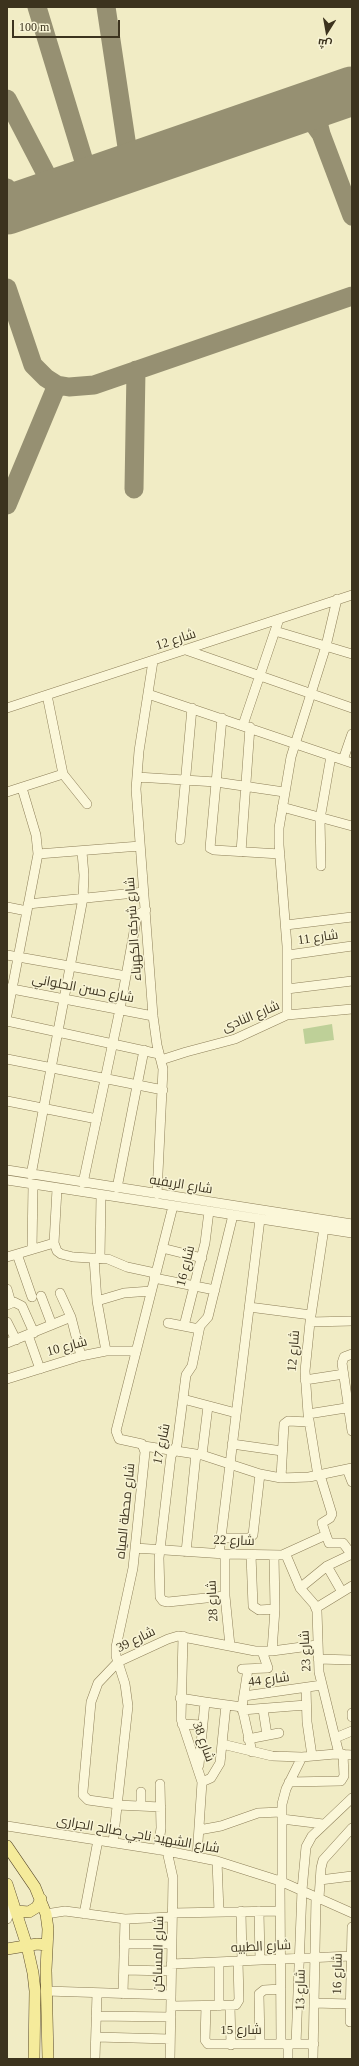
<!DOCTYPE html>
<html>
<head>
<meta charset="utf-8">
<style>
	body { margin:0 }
	#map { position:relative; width:359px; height:2066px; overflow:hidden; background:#f1ecc5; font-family:"Times New Roman",Cairo,serif }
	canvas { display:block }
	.frame { position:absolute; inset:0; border:8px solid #3c331e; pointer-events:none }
	.north { position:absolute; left:307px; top:12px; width:40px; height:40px; -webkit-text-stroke:3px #f8f4d5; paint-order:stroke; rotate:191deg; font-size:11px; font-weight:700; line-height:16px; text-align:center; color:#3c331e }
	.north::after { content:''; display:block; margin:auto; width:14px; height:18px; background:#3c331e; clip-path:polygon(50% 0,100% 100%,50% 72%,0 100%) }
	.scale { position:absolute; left:12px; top:20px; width:108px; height:18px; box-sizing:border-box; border:2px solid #3c331e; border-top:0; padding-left:5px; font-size:12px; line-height:14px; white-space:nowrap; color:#3c331e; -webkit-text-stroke:3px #f8f4d5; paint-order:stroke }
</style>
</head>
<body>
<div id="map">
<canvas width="359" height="2066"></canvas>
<div class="frame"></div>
<div class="north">ش</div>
<div class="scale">100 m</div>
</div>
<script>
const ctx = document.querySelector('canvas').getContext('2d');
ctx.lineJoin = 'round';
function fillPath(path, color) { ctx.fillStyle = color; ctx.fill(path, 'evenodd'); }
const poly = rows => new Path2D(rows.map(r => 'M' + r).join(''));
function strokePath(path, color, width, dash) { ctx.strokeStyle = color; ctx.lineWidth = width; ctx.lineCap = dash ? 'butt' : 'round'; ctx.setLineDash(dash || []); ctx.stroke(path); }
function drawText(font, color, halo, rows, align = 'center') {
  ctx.font = font + ' "Times New Roman",Cairo,serif'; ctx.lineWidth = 3; ctx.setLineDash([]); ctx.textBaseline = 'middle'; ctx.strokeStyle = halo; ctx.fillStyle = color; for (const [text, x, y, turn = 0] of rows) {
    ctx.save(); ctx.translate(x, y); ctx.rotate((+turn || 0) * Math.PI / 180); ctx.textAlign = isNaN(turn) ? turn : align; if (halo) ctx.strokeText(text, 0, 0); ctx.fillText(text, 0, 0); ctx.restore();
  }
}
fillPath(poly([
	[332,1024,334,1040,305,1044,303,1029]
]), '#bed098');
strokePath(poly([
	[37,7,90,181],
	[106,7,130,167],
	[344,93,322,110,318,122,321,134,352,216],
	[7,99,56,193],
	[273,118,296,115,306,116,311,120,321,134],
	[7,188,20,205],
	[7,288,33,365,46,378,57,385,69,387,94,385,352,296],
	[134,489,136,370],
	[7,505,57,385]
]), '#969072', 19);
strokePath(poly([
	[7,210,352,91]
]), '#969072', 49);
const minor = poly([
	[275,631,352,654],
	[186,650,352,708],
	[153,661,139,751,136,789,153,1016,157,1045,163,1069,157,1194],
	[148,694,352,763],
	[47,695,63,774,87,804],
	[7,708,352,595],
	[222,718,210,848,214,850,280,854],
	[243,725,279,619],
	[343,760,352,734],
	[137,777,216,782,284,792],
	[7,792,63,774],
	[282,807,352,826],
	[180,840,192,708],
	[241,852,250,727],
	[38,854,140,846],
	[321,866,320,819,331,756],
	[28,904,144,892],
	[7,907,27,911],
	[286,925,352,917],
	[7,955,126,976],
	[288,955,352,946],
	[7,988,153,1016],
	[287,989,352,981],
	[7,1015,38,854,36,835,22,788],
	[287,1015,287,946,279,845,279,828,291,757,326,646,337,599],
	[7,1021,159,1054],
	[7,1059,163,1090],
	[161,1060,186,1052,235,1039,287,1015,352,1009],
	[7,1101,97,1119],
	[7,1170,352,1224],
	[31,1175,83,898,84,875,82,852],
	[7,1180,352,1233],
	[83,1183,120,1009,136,921,139,914,146,910],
	[117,1188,144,1050],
	[57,1189,54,1243,57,1251,61,1254,73,1257,108,1259,127,1267,155,1273],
	[162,1248,202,1258],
	[32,1249,33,1185],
	[17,1254,32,1297],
	[7,1257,54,1243],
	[94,1258,97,1301,106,1351],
	[100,1258,101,1195],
	[154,1278,215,1290],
	[7,1289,11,1303],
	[60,1293,71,1317,81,1356],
	[41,1296,52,1325],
	[97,1301,124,1293,151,1291],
	[7,1305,14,1302,22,1306,34,1333],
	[249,1307,311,1315],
	[7,1322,16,1340],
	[310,1322,352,1321],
	[168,1323,199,1329],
	[184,1326,205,1243,209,1211],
	[28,1335,40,1369],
	[7,1343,71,1317],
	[352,1354,344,1357,342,1363,352,1431],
	[7,1379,81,1356,106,1351,136,1351],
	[305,1380,344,1374],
	[183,1399,236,1413],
	[308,1414,352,1407],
	[232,1444,282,1451],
	[144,1446,202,1455,260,1474,281,1478,309,1477,352,1468],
	[202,1455,208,1406],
	[347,1469,352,1482],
	[320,1475,332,1514,330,1518,322,1523,326,1535,329,1543,343,1543,352,1555],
	[318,1476,308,1414,305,1371,310,1322,324,1228],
	[281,1478,284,1424,288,1421,309,1422],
	[221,1538,249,1538,253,1535,260,1474],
	[135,1548,225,1554,282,1555,326,1535],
	[186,1552,196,1454],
	[219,1554,260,1219],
	[225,1554,225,1596,230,1646],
	[251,1555,253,1606,259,1610,275,1609],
	[286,1555,300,1588,314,1604,317,1611,319,1672,339,1754],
	[327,1566,342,1592],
	[300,1588,327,1566,352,1554],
	[225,1596,168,1602,163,1601,160,1597,159,1558,171,1456,177,1445,186,1375,192,1366,200,1326,208,1317,233,1215],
	[316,1608,352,1586],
	[183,1636,181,1719,202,1782,197,1857],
	[272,1651,275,1609,274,1555],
	[318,1659,352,1660],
	[242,1669,268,1668,262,1651],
	[248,1669,242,1707,252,1752],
	[306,1688,307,1722,312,1756],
	[244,1696,322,1685],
	[180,1698,205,1702,199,1765],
	[205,1702,242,1707],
	[263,1709,267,1735],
	[242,1710,306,1705],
	[352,1713,352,1717],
	[182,1724,203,1725],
	[335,1738,352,1731],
	[248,1739,279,1733],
	[222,1744,272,1756,302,1757,335,1754,352,1755],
	[202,1782,211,1778,220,1763,226,1705],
	[289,1782,341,1781,344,1776,343,1754],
	[141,1792,141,1806],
	[117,1804,88,1800,83,1795,83,1791,91,1702,98,1683,118,1662,168,1639,178,1636,255,1651,272,1651,317,1645],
	[117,1805,161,1807],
	[282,1819,323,1824],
	[7,1826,167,1851,217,1861,280,1881,352,1913],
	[199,1830,221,1826,258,1813,281,1812],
	[113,1843,128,1706,125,1684,116,1656,116,1647,133,1568,145,1452,142,1444,119,1439,116,1431,173,1206],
	[158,1850,161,1828,160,1784],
	[167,1851,173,1878,170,2059],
	[217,1861,219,1912],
	[320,1880,352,1876],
	[280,1881,281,2044],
	[282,1882,282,1804,286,1789,302,1757],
	[319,1898,321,1868,323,1860,352,1828],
	[241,1911,242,1961],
	[259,1911,260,1960],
	[172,1913,280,1911],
	[46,1914,65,1911,125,1919,172,1917],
	[84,1914,98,1840],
	[7,1919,13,1901],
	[124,1944,172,1944],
	[219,1962,219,2006],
	[171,1964,351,1956],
	[124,1970,171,1971],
	[46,1991,171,1995],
	[123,1994,125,1919],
	[314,2003,350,2004],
	[171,2006,236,2005,239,2000,238,1961],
	[206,2006,205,2040,208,2044,314,2044],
	[230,2006,231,2045],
	[96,2016,171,2017],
	[350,2022,352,1927],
	[96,2037,170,2039],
	[260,2044,259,1994,264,1990,281,1989],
	[296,2044,302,1890,306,1847,312,1836,352,1798],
	[95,2059,97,1993],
	[288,2059,288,2044],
	[313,2059,316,1897]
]);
const major = poly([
	[7,1846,35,1887,46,1914,48,1929,46,1970,48,2059],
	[7,1884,27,1946,33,1973,35,1991,34,2059],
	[16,1911,29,1912,37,1907,41,1899],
	[7,1949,37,1944,47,1945]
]);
strokePath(minor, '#8d7f59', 10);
strokePath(major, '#5b4c2e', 12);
strokePath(minor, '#fbf7d9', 9);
strokePath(major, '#f5eb9b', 11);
drawText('13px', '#3c331e', '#f8f4d5', [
	["شارع 12",176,640,-18],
	["شارع شركه الكهرباء",134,929,-94],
	["شارع 11",318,938,-8],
	["شارع حسن الحلواني",83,989,11],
	["شارع النادى",251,1017,-23],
	["شارع الريفيه",181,1185,9],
	["شارع 16",186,1266,-76],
	["شارع 10",67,1347,-15],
	["شارع 12",294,1351,-85],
	["شارع 17",162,1444,-78],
	["شارع محطة المياه",126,1511,-84],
	["شارع 22",234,1541,2],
	["شارع 28",213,1601,-93],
	["شارع 39",136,1640,-26],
	["شارع 23",306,1651,-93],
	["شارع 44",269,1680,-7],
	["شارع 38",203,1742,70],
	["شارع الشهيد ناجي صالح الجرارى",138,1835,10],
	["شارع الطبيه",261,1947,-3],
	["شارع المساكن",159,1954,-89],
	["شارع 16",338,1974,-89],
	["شارع 13",301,1990,-89],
	["شارع 15",241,2031]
]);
</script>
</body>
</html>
